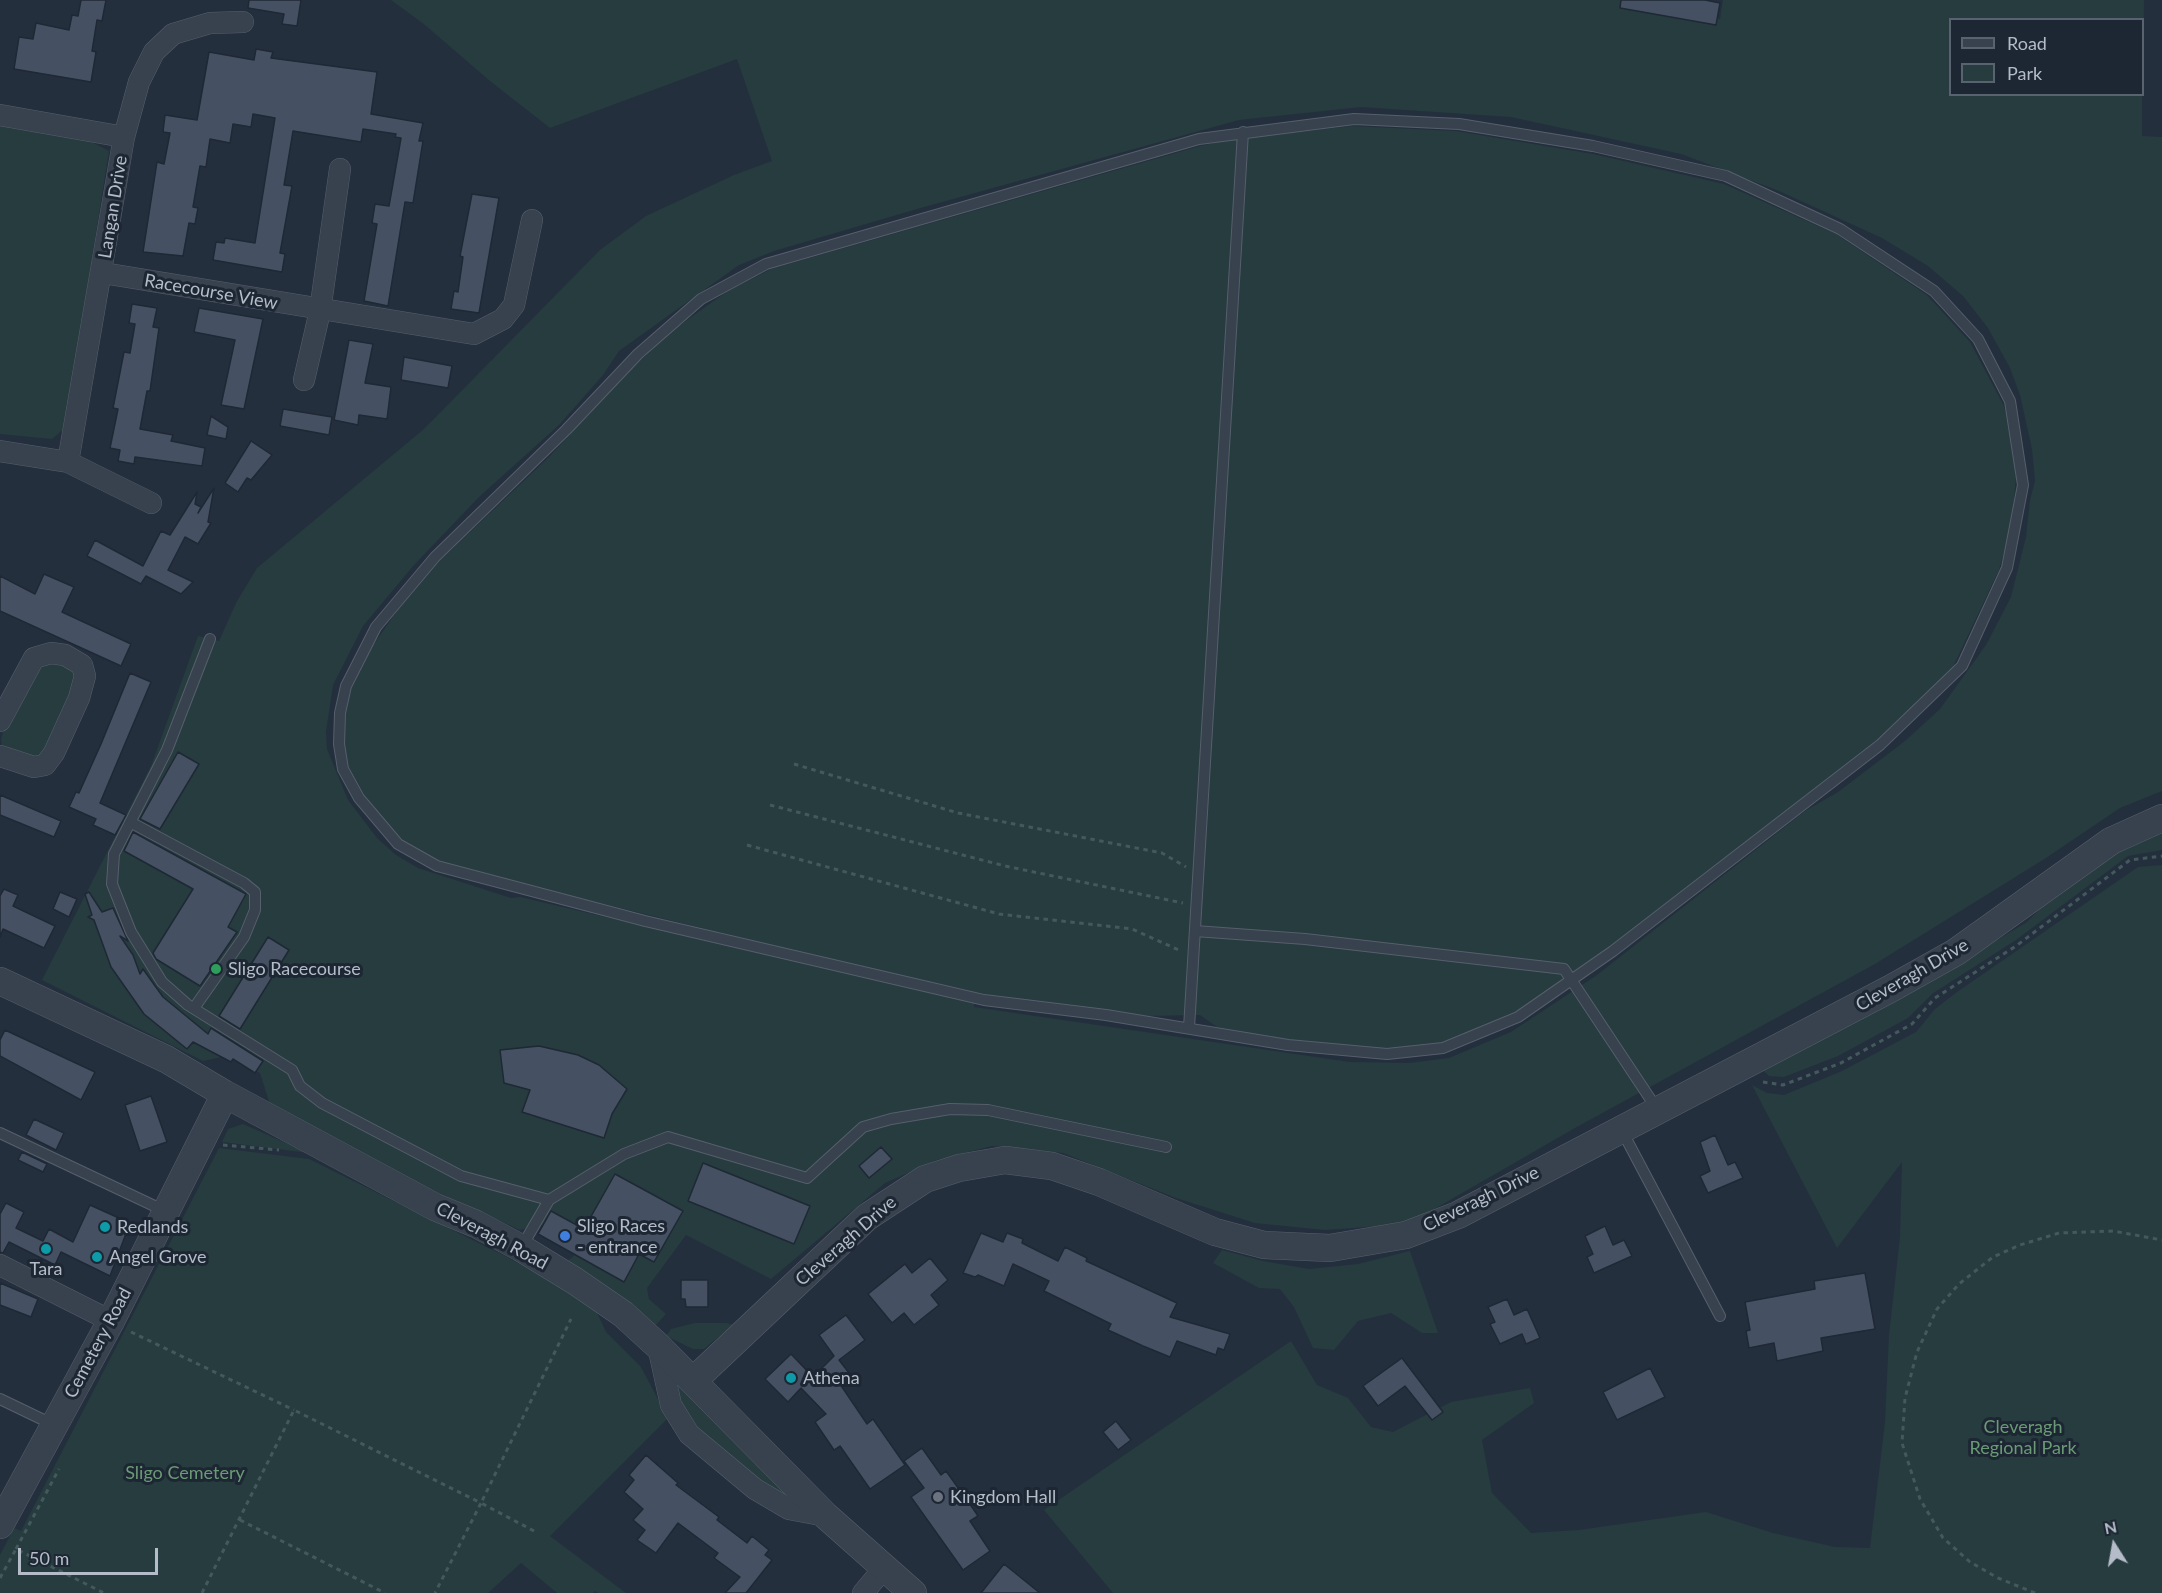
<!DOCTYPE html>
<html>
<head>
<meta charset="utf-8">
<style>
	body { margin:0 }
	#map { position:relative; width:2162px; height:1593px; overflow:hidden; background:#242f3e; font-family:Lato,sans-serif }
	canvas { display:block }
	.legend { position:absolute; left:1949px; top:18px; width:195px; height:78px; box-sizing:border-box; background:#1d2633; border:2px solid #59626f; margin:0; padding:8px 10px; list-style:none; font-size:18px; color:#b4bcc9 }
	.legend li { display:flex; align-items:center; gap:12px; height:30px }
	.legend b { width:30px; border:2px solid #59626f }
	.north { position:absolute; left:2084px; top:1515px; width:60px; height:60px; -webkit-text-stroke:4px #1d2633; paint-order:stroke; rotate:349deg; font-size:16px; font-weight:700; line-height:24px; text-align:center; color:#b4bcc9 }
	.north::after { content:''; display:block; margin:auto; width:21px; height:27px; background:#b4bcc9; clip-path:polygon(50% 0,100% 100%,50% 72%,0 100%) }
	.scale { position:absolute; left:18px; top:1548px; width:140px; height:27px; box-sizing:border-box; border:3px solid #b4bcc9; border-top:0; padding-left:8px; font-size:18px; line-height:21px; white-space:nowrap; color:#b4bcc9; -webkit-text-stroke:4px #1d2633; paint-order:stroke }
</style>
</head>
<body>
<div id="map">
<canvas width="2162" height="1593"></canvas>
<ul class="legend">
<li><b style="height:8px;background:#38414e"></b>Road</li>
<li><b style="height:16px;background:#263c3f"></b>Park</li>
</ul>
<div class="north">N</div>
<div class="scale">50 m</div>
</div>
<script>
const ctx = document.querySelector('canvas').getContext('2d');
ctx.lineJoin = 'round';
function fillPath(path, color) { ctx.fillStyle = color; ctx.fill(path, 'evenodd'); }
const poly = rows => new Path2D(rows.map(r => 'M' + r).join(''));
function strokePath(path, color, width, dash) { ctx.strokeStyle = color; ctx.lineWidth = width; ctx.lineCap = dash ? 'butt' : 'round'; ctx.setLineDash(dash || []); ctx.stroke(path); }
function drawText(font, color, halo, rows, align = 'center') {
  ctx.font = font + ' Lato,sans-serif'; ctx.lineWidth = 6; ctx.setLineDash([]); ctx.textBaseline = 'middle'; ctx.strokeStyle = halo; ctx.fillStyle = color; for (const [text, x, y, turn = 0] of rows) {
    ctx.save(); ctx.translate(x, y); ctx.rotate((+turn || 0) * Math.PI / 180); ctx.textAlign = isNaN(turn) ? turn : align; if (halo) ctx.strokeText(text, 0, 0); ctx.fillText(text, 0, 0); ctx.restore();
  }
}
fillPath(poly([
	[391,0,1626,0,1720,19,1723,0,2144,0,2143,87,2142,20,1950,20,1950,94,2142,95,2142,136,2162,137,2162,791,2120,808,2046,858,1875,964,1575,1128,1424,1215,1395,1225,1325,1230,1255,1223,1176,1198,1063,1153,992,1146,937,1160,885,1183,771,1279,686,1235,647,1288,649,1299,666,1314,654,1327,566,1262,575,1255,578,1242,540,1224,520,1230,397,1174,270,1105,260,1073,226,1056,203,1061,42,980,151,766,198,636,219,641,236,603,257,568,424,429,600,250,646,216,734,175,772,161,737,59,550,128,490,81,425,25],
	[1361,107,1511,117,1681,154,1779,191,1882,238,1928,266,1963,296,1988,328,2010,368,2020,395,2032,449,2035,481,2030,500,2026,537,2011,597,1986,645,1940,709,1905,741,1838,792,1805,811,1597,975,1511,1032,1449,1058,1409,1063,1350,1062,974,1007,974,1003,520,897,511,898,418,868,396,855,377,838,348,800,327,749,326,732,333,685,363,626,414,565,479,497,559,425,603,375,619,351,739,265,774,251,917,209,1239,120],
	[0,124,86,139,109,151,65,428,52,439,0,434],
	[1352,126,1456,131,1593,154,1724,184,1836,234,1927,295,1970,342,2003,404,2008,419,2016,476,2012,524,1999,570,1953,667,1879,742,1589,964,1512,1016,1442,1044,1386,1050,1289,1041,1217,1027,1200,1015,1145,1016,1003,998,852,965,441,864,404,841,386,824,364,794,346,762,343,738,344,713,351,685,374,644,399,608,428,572,550,456,615,385,670,332,728,291,771,269,1200,146,1228,140],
	[50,661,67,665,72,670,76,677,74,689,44,757,36,760,2,747,1,740,5,724,37,665],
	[2162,832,2162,850,2128,856,2016,940,1932,994,1908,1018,1838,1056,1784,1077,1769,1076,1763,1070,1944,972,2027,922,2059,890,2110,854],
	[2162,865,2162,1593,1113,1593,1044,1510,1291,1341,1317,1385,1348,1398,1371,1427,1393,1432,1451,1402,1530,1388,1534,1403,1482,1440,1492,1493,1531,1533,1579,1530,1706,1512,1773,1533,1835,1547,1870,1548,1885,1422,1889,1335,1900,1237,1902,1162,1837,1248,1752,1085,1767,1093,1784,1095,1842,1071,1916,1032,1935,1009,1957,992,2138,867],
	[243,1124,309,1153,222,1142,228,1129],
	[219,1148,309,1159,507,1257,594,1306,606,1332,641,1367,668,1418,550,1536,626,1593,598,1593,595,1591,593,1593,557,1593,521,1563,488,1593,0,1593,0,1555,14,1528,21,1531],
	[1222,1250,1263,1261,1309,1269,1358,1264,1410,1251,1438,1333,1422,1333,1391,1313,1358,1321,1334,1350,1313,1348,1294,1307,1280,1289,1259,1288,1213,1263],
	[695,1323,727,1323,733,1325,704,1349,693,1349,666,1336,671,1329],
	[671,1378,790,1499,760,1483,686,1418]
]), '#263c3f');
const building = poly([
	[81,0,106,0,102,21,97,20,92,51,96,52,91,82,14,69,19,37,33,39,36,23,69,30,72,15,78,16,81,0],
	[249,0,301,0,297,26,282,24,284,14,248,8,249,0],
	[1621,0,1705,0,1720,3,1716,25,1620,8,1621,0],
	[256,49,273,52,271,58,377,72,371,114,423,123,419,141,423,141,413,203,405,202,388,306,364,301,377,224,372,223,375,204,389,206,401,138,395,137,396,134,363,129,361,142,293,131,284,185,292,186,280,253,285,254,282,272,213,260,216,242,224,243,225,238,255,243,275,118,253,114,251,127,233,124,230,143,210,139,206,167,200,166,193,207,198,208,195,224,189,223,183,256,143,252,157,162,164,164,170,133,163,132,165,115,197,120,209,52,254,60,256,49],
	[472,194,499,198,479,313,451,309,454,291,458,292,463,257,460,256,472,194],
	[132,304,157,308,153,327,159,328,150,391,147,391,140,429,173,435,171,441,205,448,202,466,135,457,134,464,118,461,120,450,110,448,118,409,113,408,124,352,130,353,135,324,129,323,132,304],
	[199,308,263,319,244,409,221,405,235,340,194,332,199,308],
	[349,340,373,344,365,383,391,387,387,419,359,415,358,425,334,420,349,340],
	[404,357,452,366,448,388,401,380,404,357],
	[283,409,332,417,329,435,280,426,283,409],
	[211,416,228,427,226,439,207,435,211,416],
	[251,441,272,455,251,480,247,478,238,492,225,483,251,441],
	[214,488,208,522,211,523,198,544,185,537,168,570,193,582,181,594,146,576,141,584,87,556,95,540,143,566,161,531,170,535,197,492,195,504,201,507,198,513,214,488],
	[44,574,74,587,62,612,131,644,121,666,0,611,0,576,35,594,44,574],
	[130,673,151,682,100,803,126,815,115,835,93,825,96,819,69,807,76,792,79,793,101,744,130,673],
	[178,752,199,764,160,829,140,819,178,752],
	[0,795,61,821,54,837,0,815,0,795],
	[133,832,246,894,228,927,237,932,200,986,156,959,153,953,193,889,124,851,133,832],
	[4,889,18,895,13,906,55,926,44,948,3,929,0,937,0,896,4,889],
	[60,892,77,899,69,917,53,909,60,892],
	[89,892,102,912,113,908,128,941,120,936,133,955,140,974,143,969,163,997,208,1034,211,1028,263,1061,255,1073,233,1059,231,1062,193,1042,187,1049,144,1014,111,967,94,920,88,917,92,915,85,894,89,892],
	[268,937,289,950,240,1029,219,1016,268,937],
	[5,1030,95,1072,81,1100,0,1056,0,1040,5,1030],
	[539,1046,578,1055,599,1065,627,1089,612,1114,604,1138,522,1112,530,1090,504,1083,500,1050,539,1046],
	[151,1096,167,1142,140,1151,125,1105,151,1096],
	[34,1119,64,1133,56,1150,26,1135,34,1119],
	[1715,1135,1728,1165,1735,1162,1743,1178,1708,1193,1700,1176,1710,1171,1700,1142,1715,1135],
	[881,1147,892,1159,869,1178,859,1166,881,1147],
	[22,1152,47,1164,43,1172,18,1160,22,1152],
	[703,1163,810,1206,794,1244,688,1201,703,1163],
	[615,1174,683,1211,654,1262,639,1254,624,1282,538,1234,551,1211,584,1229,615,1174],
	[6,1203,24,1212,16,1228,43,1241,49,1229,73,1242,90,1205,130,1223,110,1276,61,1252,55,1265,9,1242,3,1253,0,1252,0,1214,6,1203],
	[1605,1226,1613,1245,1624,1240,1632,1256,1594,1273,1587,1257,1593,1254,1585,1236,1605,1226],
	[981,1233,1003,1242,1007,1233,1023,1239,1022,1243,1058,1261,1065,1247,1087,1258,1086,1261,1177,1303,1170,1317,1230,1334,1224,1350,1218,1348,1216,1355,1177,1341,1170,1357,1143,1346,1108,1330,1111,1324,1044,1291,1049,1281,1013,1264,1004,1286,978,1275,975,1277,963,1273,981,1233],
	[930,1258,948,1280,931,1295,939,1305,914,1325,904,1313,892,1323,868,1294,905,1264,912,1273,930,1258],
	[1865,1273,1875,1329,1821,1338,1823,1351,1777,1361,1774,1343,1749,1348,1746,1331,1750,1330,1745,1302,1815,1289,1814,1281,1865,1273],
	[681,1280,708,1280,708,1307,686,1307,685,1299,681,1299,681,1280],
	[0,1283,38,1299,31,1317,0,1305,0,1283],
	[1507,1299,1514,1315,1527,1309,1540,1338,1526,1344,1522,1334,1500,1344,1490,1324,1495,1322,1488,1307,1507,1299],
	[846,1315,865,1340,839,1360,853,1378,842,1387,867,1424,873,1419,905,1465,870,1489,840,1446,834,1450,815,1422,826,1414,801,1388,788,1402,765,1379,791,1354,813,1377,834,1356,819,1335,846,1315],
	[1402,1358,1443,1412,1432,1420,1405,1386,1378,1406,1363,1386,1402,1358],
	[1650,1368,1665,1397,1617,1420,1603,1392,1650,1368],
	[1116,1421,1131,1440,1118,1450,1103,1432,1116,1421],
	[922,1448,941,1475,946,1471,974,1510,978,1516,970,1521,990,1551,963,1570,911,1497,924,1488,904,1461,922,1448],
	[646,1455,678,1483,676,1485,719,1517,717,1520,747,1543,752,1536,769,1550,765,1555,772,1560,746,1593,725,1593,740,1577,714,1558,718,1553,678,1523,656,1553,637,1540,645,1530,633,1520,643,1509,624,1492,634,1480,629,1475,646,1455],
	[1004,1564,1040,1593,981,1593,1004,1564]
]);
fillPath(building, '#455162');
strokePath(building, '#1f2835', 1.5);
const service = poly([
	[1354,119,1459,124,1593,146,1726,176,1840,229,1934,291,1978,339,2010,401,2023,485,2007,568,1962,666,1880,745,1613,951,1518,1017,1443,1048,1387,1054,1288,1045,1106,1015,984,1000,645,921,437,866,398,844,359,798,343,769,339,744,340,713,346,686,376,627,435,557,566,430,638,354,701,299,766,264,1199,139,1354,119],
	[210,639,167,750,114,854,112,884,131,932,162,982,188,1005,292,1070,300,1086,322,1103,461,1176,549,1200],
	[130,822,244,883,255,892,255,910,244,937,194,1008],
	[1195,931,1305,939,1564,969,1657,1109],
	[1189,1028,1243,132],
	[1621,1129,1720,1316],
	[0,1133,165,1211],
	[521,1248,549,1200,624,1154,668,1137,807,1178,863,1127,891,1119,950,1109,988,1110,1166,1147],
	[0,1399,54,1425]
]);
const minor = poly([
	[0,115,124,137],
	[103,273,474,334,503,319,514,305,532,220],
	[304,380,320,311,340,169],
	[0,451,68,462,151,503],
	[68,462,124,137,139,82,154,52,173,34,210,23,243,22],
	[0,721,34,658,51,653,65,655,82,665,85,676,79,698,54,753,45,765,34,767,0,756],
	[0,1265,111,1321],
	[658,1346,671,1405,689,1434,755,1489,789,1509,826,1516],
	[863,1593,884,1568]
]);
const tertiary = poly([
	[0,981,166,1059,225,1094,435,1207,476,1224,521,1248,575,1281,623,1314,658,1346,826,1516,913,1593],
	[694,1380,867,1217,925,1179,959,1168,1005,1160,1052,1166,1099,1182,1215,1232,1264,1245,1330,1248,1406,1235,1458,1215,1890,989,1956,952,2111,841,2162,818],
	[0,1525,111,1321,225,1094]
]);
strokePath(service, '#565f6c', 12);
strokePath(minor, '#565f6c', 22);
strokePath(tertiary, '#565f6c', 28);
strokePath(poly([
	[794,764,958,813,1162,853,1186,867],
	[770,805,1005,866,1183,903],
	[747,845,999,914,1132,929,1181,951],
	[1763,1082,1783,1085,1841,1063,1912,1024,1935,998,2016,946,2130,860,2162,856],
	[223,1145,279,1150],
	[131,1332,294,1410],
	[240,1520,385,1593],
	[534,1531,481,1503,571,1319],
	[16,1549,59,1469],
	[0,1578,16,1549,104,1593],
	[202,1593,294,1410,481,1503,435,1593],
	[2035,1593,1998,1578,1970,1562,1943,1538,1920,1499,1902,1443,1905,1398,1917,1352,1937,1309,1959,1284,1993,1257,2020,1245,2059,1233,2113,1231,2162,1240]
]), '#44595c', 3, [4.5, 4.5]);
strokePath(service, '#38414e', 10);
strokePath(minor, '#38414e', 21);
strokePath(tertiary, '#38414e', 27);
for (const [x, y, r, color] of [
	[216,969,6,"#2e9e5b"],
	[105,1227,6,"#0f9aa8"],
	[565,1236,6,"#3f7fe0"],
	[46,1249,6,"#0f9aa8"],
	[97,1257,6,"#0f9aa8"],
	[791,1378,6,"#0f9aa8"],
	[938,1497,6,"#6b7280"]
]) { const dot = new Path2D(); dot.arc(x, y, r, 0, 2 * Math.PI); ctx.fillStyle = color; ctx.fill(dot); strokePath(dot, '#1d2633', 2); }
drawText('18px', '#b4bcc9', '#1d2633', [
	["Langan Drive",113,207,-81],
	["Racecourse View",211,292,10],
	["Cleveragh Drive",1912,975,-30],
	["Cleveragh Drive",1481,1199,-26],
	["Cleveragh Road",492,1236,28],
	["Cleveragh Drive",846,1241,-41],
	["Cemetery Road",98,1343,-62]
]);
drawText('18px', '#b4bcc9', '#1d2633', [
	["Sligo Racecourse",228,969],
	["Sligo Races",577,1226],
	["- entrance",577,1247],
	["Redlands",117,1227],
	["Angel Grove",109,1257],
	["Tara",46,1269,"center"],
	["Athena",803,1378],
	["Kingdom Hall",950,1497]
], 'left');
drawText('18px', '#6b9a76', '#1d2633', [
	["Cleveragh",2023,1427],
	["Regional Park",2023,1448],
	["Sligo Cemetery",185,1473]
]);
</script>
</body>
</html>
